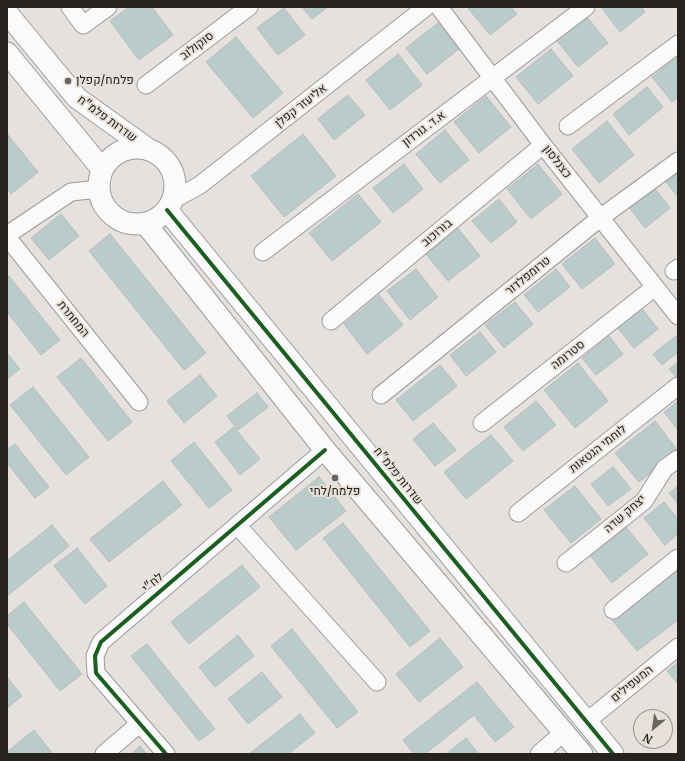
<!DOCTYPE html>
<html>
<head>
<meta charset="utf-8">
<style>
	body { margin:0 }
	#map { position:relative; width:685px; height:761px; overflow:hidden; background:#e4e1de; font-family:Merriweather,serif }
	canvas { display:block }
	.frame { position:absolute; inset:0; border:8px solid #25221f; pointer-events:none }
	.north { position:absolute; left:633px; top:709px; width:40px; height:40px; box-sizing:border-box; background:#e8e1da; border:1px solid #9a958f; border-radius:50%; rotate:209deg; font-size:11px; font-weight:700; line-height:16px; text-align:center; color:#25221f }
	.north::after { content:''; display:block; margin:auto; width:14px; height:18px; background:#686562; clip-path:polygon(50% 0,100% 100%,50% 72%,0 100%) }
</style>
</head>
<body>
<div id="map">
<canvas width="685" height="761"></canvas>
<div class="frame"></div>
<div class="north">N</div>
</div>
<script>
const ctx = document.querySelector('canvas').getContext('2d');
ctx.lineJoin = 'round';
function fillPath(path, color) { ctx.fillStyle = color; ctx.fill(path, 'evenodd'); }
const poly = rows => new Path2D(rows.map(r => 'M' + r).join(''));
function strokePath(path, color, width, dash) { ctx.strokeStyle = color; ctx.lineWidth = width; ctx.lineCap = dash ? 'butt' : 'round'; ctx.setLineDash(dash || []); ctx.stroke(path); }
function drawText(font, color, halo, rows, align = 'center') {
  ctx.font = font + ' Merriweather,Heebo,serif'; ctx.lineWidth = 4; ctx.setLineDash([]); ctx.textBaseline = 'middle'; ctx.strokeStyle = halo; ctx.fillStyle = color; for (const [text, x, y, turn = 0] of rows) {
    ctx.save(); ctx.translate(x, y); ctx.rotate((+turn || 0) * Math.PI / 180); ctx.textAlign = isNaN(turn) ? turn : align; if (halo) ctx.strokeText(text, 0, 0); ctx.fillText(text, 0, 0); ctx.restore();
  }
}
const building = poly([
	[129,7,152,7,173,35,139,60,110,21,129,7],
	[302,7,328,7,312,19,302,7],
	[467,7,511,7,517,14,490,35,467,7],
	[601,7,641,7,645,12,620,32,601,7],
	[284,8,305,35,278,55,257,28,284,8],
	[587,17,608,43,578,67,557,41,587,17],
	[438,23,459,49,427,74,406,48,438,23],
	[236,37,283,93,253,118,206,62,236,37],
	[551,49,573,76,538,104,516,77,551,49],
	[398,54,422,85,390,110,366,80,398,54],
	[678,56,678,97,672,102,652,77,678,56],
	[647,87,663,107,629,135,613,114,647,87],
	[348,95,365,115,334,140,318,119,348,95],
	[486,96,511,127,479,153,454,122,486,96],
	[607,121,634,155,599,183,572,149,607,121],
	[445,130,469,160,440,183,416,154,445,130],
	[303,134,336,176,284,217,251,176,303,134],
	[8,135,38,172,11,194,7,188,8,135],
	[404,164,423,189,393,213,373,188,404,164],
	[538,164,562,194,531,219,507,189,538,164],
	[678,173,678,197,666,182,678,173],
	[653,186,670,208,645,228,628,206,653,186],
	[358,194,381,222,332,261,309,233,358,194],
	[499,199,517,222,491,243,472,221,499,199],
	[61,214,79,236,49,260,31,238,61,214],
	[458,228,480,256,448,281,426,254,458,228],
	[110,234,206,353,184,370,89,251,110,234],
	[595,238,615,264,582,289,562,264,595,238],
	[416,269,438,297,410,320,387,291,416,269],
	[556,269,570,287,538,312,524,295,556,269],
	[9,276,60,340,41,355,7,312,7,278,9,276],
	[379,295,403,325,367,354,344,324,379,295],
	[515,302,533,324,504,348,485,325,515,302],
	[641,307,658,329,634,348,617,327,641,307],
	[480,332,496,352,466,376,450,355,480,332],
	[609,336,623,354,596,375,582,358,609,336],
	[676,336,678,338,678,352,662,365,653,354,676,336],
	[7,353,20,369,7,379,7,353],
	[81,358,132,422,108,441,57,377,81,358],
	[678,362,678,377,677,378,669,369,678,362],
	[578,363,608,401,575,428,544,390,578,363],
	[440,365,457,386,413,421,396,400,440,365],
	[200,375,217,396,184,423,167,401,200,375],
	[33,387,89,457,66,475,10,405,33,387],
	[257,393,268,407,238,430,227,416,257,393],
	[536,401,556,425,523,451,504,427,536,401],
	[678,401,678,430,664,412,678,401],
	[655,421,678,451,639,482,615,453,655,421],
	[433,423,456,450,435,466,413,439,433,423],
	[234,427,260,459,240,475,215,442,234,427],
	[491,435,513,461,466,499,444,472,491,435],
	[194,442,232,490,209,508,171,461,194,442],
	[15,444,49,487,35,498,7,463,7,450,15,444],
	[613,467,631,489,608,506,591,484,613,467],
	[319,477,346,511,296,550,269,517,319,477],
	[163,481,182,505,109,562,90,539,163,481],
	[575,486,601,519,571,543,544,510,575,486],
	[678,486,678,504,669,493,678,486],
	[664,502,678,519,678,534,665,545,644,518,664,502],
	[343,523,430,631,410,647,323,538,343,523],
	[52,525,69,546,7,596,7,561,52,525],
	[625,526,648,554,612,583,589,554,625,526],
	[77,548,107,586,85,604,54,566,77,548],
	[242,565,260,587,189,644,171,622,242,565],
	[678,570,678,620,637,651,612,620,678,570],
	[24,602,82,674,60,691,7,624,7,616,24,602],
	[292,629,358,712,337,728,271,646,292,629],
	[238,635,254,656,215,687,199,667,238,635],
	[440,638,463,667,419,702,396,674,440,638],
	[147,644,215,729,199,741,131,656,147,644],
	[678,662,678,684,667,671,678,662],
	[262,672,282,697,248,724,228,699,262,672],
	[7,677,22,696,7,708,7,677],
	[477,682,514,727,495,742,474,715,425,754,414,754,403,740,477,682],
	[300,714,315,733,288,754,249,754,300,714],
	[34,730,53,754,7,754,7,752,34,730],
	[466,738,479,754,446,754,466,738],
	[140,746,147,754,131,754,140,746]
]);
fillPath(building, '#b9cbcb');
strokePath(building, '#bbbcba', 1);
const minor = poly([
	[70,7,83,25,108,7],
	[439,7,543,145,678,316],
	[146,85,249,7],
	[568,126,678,44],
	[173,200,200,185,426,7],
	[7,235,71,192,99,189],
	[7,237,139,402],
	[263,252,586,7],
	[674,271,678,268],
	[331,321,543,145],
	[381,395,600,218,678,161],
	[482,423,655,287],
	[518,513,678,386],
	[237,525,377,682],
	[566,563,644,501,665,468,678,459],
	[613,610,678,558],
	[586,722,678,647],
	[104,754,139,724],
	[166,754,96,673,95,656,101,642,325,450],
	[539,754,564,732]
]);
const tertiary = poly([
	[7,13,77,98,148,149],
	[7,53,102,169],
	'99 186a38 38 0 1 1 76 0a38 38 0 1 1-76 0Z',
	[167,210,613,754],
	[145,223,325,450,582,754]
]);
strokePath(minor, '#9e9b99', 19);
strokePath(tertiary, '#9e9b99', 23);
strokePath(minor, '#fbfafa', 17);
strokePath(tertiary, '#fbfafa', 21);
strokePath(poly([
	[167,210,613,754],
	[166,754,96,673,95,656,101,642,325,450]
]), '#1b5e20', 4);
for (const [x, y, r, color] of [
	[68,81,4,"#686562"],
	[335,478,4,"#686562"]
]) { const dot = new Path2D(); dot.arc(x, y, r, 0, 2 * Math.PI); ctx.fillStyle = color; ctx.fill(dot); strokePath(dot, '#e8e1da', 1.5); }
drawText('12px', '#25221f', '#e8e1da', [
	["סוקולוב",197,46,-37],
	["אליעזר קפלן",301,106,-38],
	["שדרות פלמ\"ח",107,119,36],
	["א.ד. גורדון",424,129,-37],
	["כצנלסון",557,162,52],
	["בורוכוב",437,233,-40],
	["טרומפלדור",528,276,-39],
	["המחתרת",73,319,51],
	["סטרומה",568,355,-38],
	["לוחמי הגטאות",598,449,-38],
	["שדרות פלמ\"ח",398,476,51],
	["יצחק שדה",625,514,-41],
	["לח\"י",153,583,-41],
	["המעפילים",632,684,-39]
]);
drawText('12px', '#25221f', '#e8e1da', [
	["פלמח/קפלן",76,81],
	["פלמח/לחי",335,492,"center"]
], 'left');
</script>
</body>
</html>
